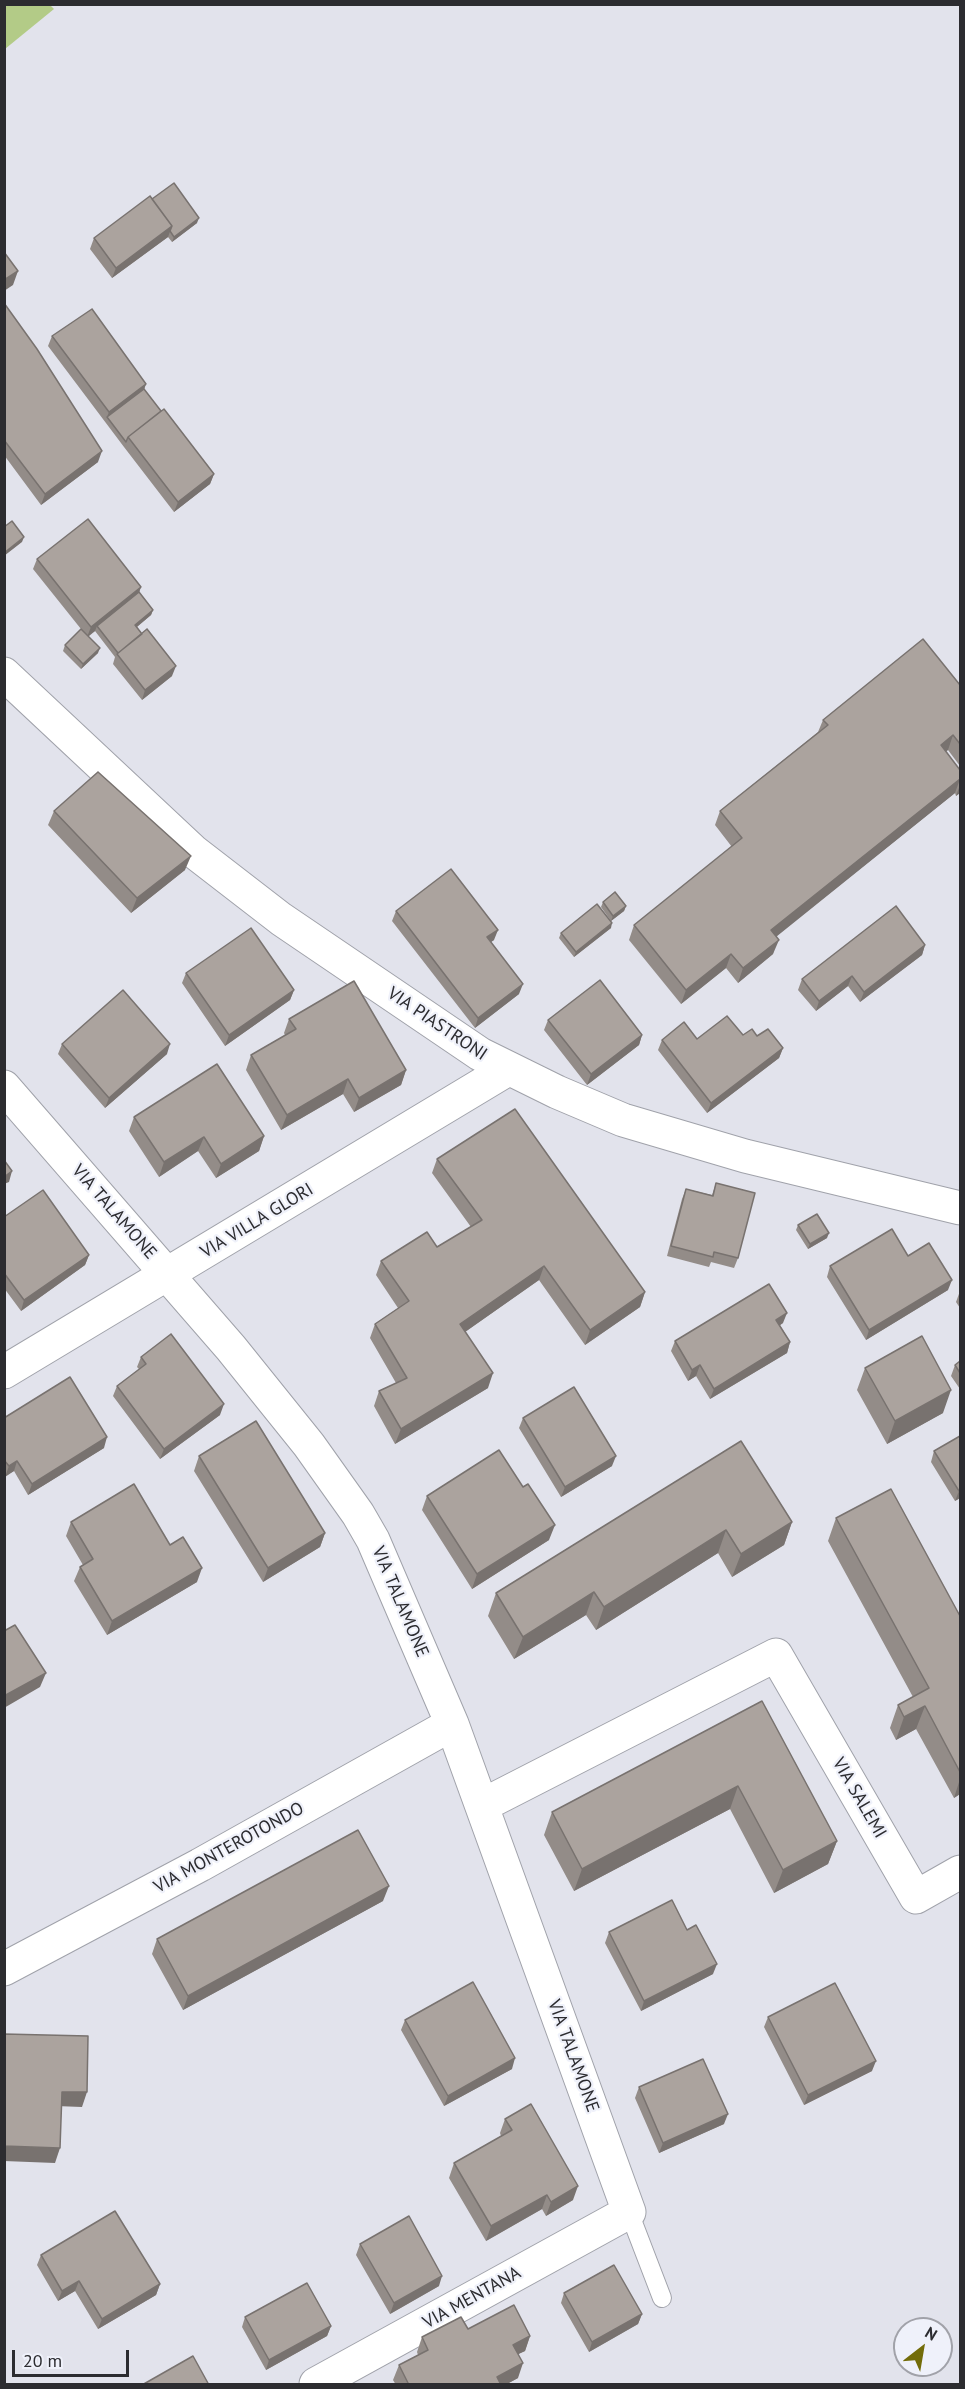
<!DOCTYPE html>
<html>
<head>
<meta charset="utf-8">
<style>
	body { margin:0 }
	#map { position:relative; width:965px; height:2389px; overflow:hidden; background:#e2e3ec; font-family:"PT Sans",sans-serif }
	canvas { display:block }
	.frame { position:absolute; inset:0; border:6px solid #2c2c30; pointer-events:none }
	.north { position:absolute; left:893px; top:2317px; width:60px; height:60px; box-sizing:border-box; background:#eff1fa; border:2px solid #a1a2a9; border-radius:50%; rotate:31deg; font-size:16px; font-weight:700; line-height:24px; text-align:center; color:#2c2c30 }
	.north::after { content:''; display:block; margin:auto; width:21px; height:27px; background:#736c09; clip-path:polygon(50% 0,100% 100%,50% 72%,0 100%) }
	.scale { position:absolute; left:12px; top:2350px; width:117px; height:27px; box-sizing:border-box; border:3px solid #2c2c30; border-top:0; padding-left:8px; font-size:18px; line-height:21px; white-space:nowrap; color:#2c2c30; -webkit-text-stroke:4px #eff1fa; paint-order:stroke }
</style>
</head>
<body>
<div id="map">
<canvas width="965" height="2389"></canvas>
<div class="frame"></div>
<div class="north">N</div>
<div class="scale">20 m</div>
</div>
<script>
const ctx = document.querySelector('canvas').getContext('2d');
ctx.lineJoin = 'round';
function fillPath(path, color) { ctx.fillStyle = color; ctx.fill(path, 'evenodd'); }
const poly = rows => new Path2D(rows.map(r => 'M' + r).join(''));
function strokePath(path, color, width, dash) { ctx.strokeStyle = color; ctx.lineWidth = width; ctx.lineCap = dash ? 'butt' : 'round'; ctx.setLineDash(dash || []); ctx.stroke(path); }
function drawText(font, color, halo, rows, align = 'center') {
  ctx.font = font + ' "PT Sans",sans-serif'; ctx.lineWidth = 4.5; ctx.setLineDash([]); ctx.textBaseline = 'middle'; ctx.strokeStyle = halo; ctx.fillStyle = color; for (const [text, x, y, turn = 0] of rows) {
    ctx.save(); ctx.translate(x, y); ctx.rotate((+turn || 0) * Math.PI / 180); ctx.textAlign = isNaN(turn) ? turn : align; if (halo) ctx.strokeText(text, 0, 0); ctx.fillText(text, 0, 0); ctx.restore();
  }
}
fillPath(poly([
	[5,4,50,5,54,9,5,49]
]), '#b3cb87');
const lane = poly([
	[629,2212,662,2298]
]);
const street = poly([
	[4,674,193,851,281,919,480,1054,557,1092,623,1120,745,1156,960,1208],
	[4,1087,231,1348,309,1445,358,1514,373,1540,452,1724,629,2212,316,2384],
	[4,1372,508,1069],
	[483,1805,776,1655,916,1897,960,1872],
	[4,1969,200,1865,452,1724]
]);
strokePath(lane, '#a0a2aa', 20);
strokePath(street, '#a0a2aa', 35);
strokePath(lane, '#fff', 18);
strokePath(street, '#fff', 33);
fillPath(poly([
	[152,199,197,223,172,242,168,237,112,278,90,249,94,238],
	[4,303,98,462,41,505,4,455],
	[52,336,146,384,144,389,161,411,214,474,210,484,174,512,124,447,48,346],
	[37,559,141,587,139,592,153,610,151,615,137,627,172,676,142,700,113,664,115,657,95,631,88,637,98,653,81,669,63,651,65,645,81,629,33,569],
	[960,685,960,766,948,750,946,751,960,770,960,793,956,796,955,793,776,936,773,954,738,983,726,968,681,1004,629,940,634,925,732,847,715,825,720,811,818,732,823,720],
	[54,811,185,870,131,913,48,825],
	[603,902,626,906,624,911,611,921,601,907],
	[396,911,494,940,490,942,519,994,475,1028,392,921],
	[611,928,574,957,559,938,561,933],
	[925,945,922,955,860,1002,848,986,816,1011,798,990,802,979],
	[186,973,294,990,290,1000,225,1046,182,983],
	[289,1019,406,1070,401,1085,354,1112,343,1094,281,1130,246,1070,251,1055,285,1035,284,1033],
	[548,1020,642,1035,639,1045,587,1085,544,1030],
	[743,1035,757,1036,783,1048,779,1058,707,1113,658,1050,662,1040,697,1039],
	[62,1044,167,1054,105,1108,58,1054],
	[134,1117,264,1136,259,1151,216,1178,198,1151,159,1177,129,1131],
	[437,1159,645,1292,640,1307,585,1345,539,1280,465,1332,488,1388,395,1444,374,1406,379,1391,396,1383,370,1338,375,1324,398,1308,376,1275,381,1261,437,1247,471,1227,432,1173],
	[716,1183,738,1258,734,1268,711,1262,709,1267,667,1256,682,1199,686,1189,712,1195],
	[4,1217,89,1255,85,1265,21,1311,4,1288],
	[798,1225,827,1238,808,1249,796,1230],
	[908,1256,948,1290,866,1340,827,1277,830,1266],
	[960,1291,960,1308,956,1302],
	[783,1323,780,1325,790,1342,787,1353,710,1399,696,1376,688,1381,671,1351,675,1341],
	[141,1357,220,1415,160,1459,113,1396,117,1386,139,1369,137,1367],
	[960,1361,960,1389,951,1376,955,1365],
	[865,1368,943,1413,887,1444,857,1390],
	[4,1418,104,1448,28,1495,14,1471,4,1476],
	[523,1418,612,1466,561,1497,519,1428],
	[960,1436,960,1498,955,1501,931,1462,934,1451],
	[741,1441,792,1522,784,1545,732,1577,718,1553,596,1630,586,1615,514,1659,488,1616,496,1593],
	[199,1456,325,1533,320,1547,263,1582,194,1471],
	[427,1496,549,1540,472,1589,422,1510],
	[836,1518,960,1616,960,1794,954,1798,916,1729,896,1740,890,1728,898,1705,913,1697,828,1541],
	[71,1522,170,1545,197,1582,107,1635,74,1581,80,1567,83,1565,66,1536],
	[762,1701,837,1841,828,1864,774,1893,730,1809,574,1891,544,1835,552,1812],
	[383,1901,183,2010,152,1954,157,1939],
	[687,1930,713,1974,641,2011,605,1943,609,1932],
	[768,2017,872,2071,804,2105,764,2027],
	[405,2020,512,2069,444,2106,401,2030],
	[639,2087,724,2124,659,2153,635,2098],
	[505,2119,573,2200,546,2216,542,2209,486,2241,449,2178,454,2163,501,2136,500,2133],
	[360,2244,439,2286,390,2314,356,2255],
	[41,2255,160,2284,156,2295,98,2329,75,2291,58,2301,37,2265],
	[564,2293,642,2314,638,2324,589,2352,561,2303],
	[245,2317,331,2326,327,2336,266,2370,242,2327],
	[468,2329,530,2336,525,2351,518,2354,518,2378,505,2385,396,2385,393,2380,399,2365,418,2355,417,2352,422,2337]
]), '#938c88');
fillPath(poly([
	[199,218,197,223,172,242,174,237],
	[172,226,168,237,112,278,116,268],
	[18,271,13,285,4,291,4,280],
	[146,384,142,395,107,417,109,412],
	[102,451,98,462,41,505,45,494],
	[214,474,210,484,174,512,178,502],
	[24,537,22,542,4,556,4,553],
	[141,587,137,598,97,626,95,631,87,637,91,627],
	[153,610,151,615,133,630,135,625],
	[100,648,98,653,81,669,83,664],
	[176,666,172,676,142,700,145,690],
	[953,735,948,750,935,760,941,745],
	[960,779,955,793,766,945,771,930],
	[960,785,960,793,956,796],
	[191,856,185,870,131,913,137,898],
	[626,906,624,911,611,921,613,916],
	[612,923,611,928,574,957,576,952],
	[498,930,494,940,483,948,487,937],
	[779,940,773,954,738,983,743,968],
	[925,945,922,955,860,1002,864,992],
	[731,954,726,968,681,1004,686,990],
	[852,976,848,986,816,1011,819,1001],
	[523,984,519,994,475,1028,478,1018],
	[294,990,290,1000,225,1046,229,1035],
	[642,1035,639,1045,587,1085,591,1074],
	[170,1044,167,1054,105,1108,109,1098],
	[783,1048,779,1058,707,1113,711,1103],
	[406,1070,401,1085,354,1112,359,1098],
	[348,1079,343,1094,281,1130,287,1115],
	[264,1136,259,1151,216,1178,221,1164],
	[204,1137,198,1151,159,1177,164,1162],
	[12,1171,9,1182,4,1184,4,1177],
	[829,1233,827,1238,808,1249,810,1244],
	[89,1255,85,1265,21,1311,24,1300],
	[544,1266,539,1280,455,1339,460,1324],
	[952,1280,948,1290,866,1340,869,1330],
	[645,1292,640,1307,585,1345,590,1330],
	[787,1313,783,1323,773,1330,776,1320],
	[790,1342,787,1353,710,1399,714,1389],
	[700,1365,696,1376,688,1381,692,1370],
	[493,1373,488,1388,395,1444,401,1429],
	[951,1390,943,1413,887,1444,895,1421],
	[224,1404,220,1415,160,1459,164,1449],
	[107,1437,104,1448,28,1495,32,1484],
	[616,1456,612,1466,561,1497,565,1487],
	[17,1461,14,1471,5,1477,9,1466],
	[960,1490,960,1498,955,1501,959,1491],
	[792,1522,784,1545,732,1577,741,1554],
	[555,1525,549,1540,472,1589,477,1574],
	[726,1530,718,1553,596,1630,604,1607],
	[325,1533,320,1547,263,1582,268,1568],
	[202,1568,197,1582,107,1635,112,1621],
	[594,1592,586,1615,514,1659,523,1637],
	[46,1673,40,1687,4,1708,4,1696],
	[925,1706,916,1729,896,1740,904,1717],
	[960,1779,960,1794,954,1798],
	[738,1786,730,1809,574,1891,582,1869],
	[837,1841,828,1864,774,1893,783,1870],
	[389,1886,383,1901,183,2010,188,1996],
	[717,1964,713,1974,641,2011,644,2001],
	[515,2058,512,2069,444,2106,448,2096],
	[876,2061,872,2071,804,2105,808,2095],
	[62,2092,87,2092,82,2107,56,2106],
	[728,2114,724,2124,659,2153,663,2143],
	[4,2146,60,2148,55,2163,4,2161],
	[578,2186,573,2200,546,2216,551,2202],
	[547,2195,542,2209,486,2241,491,2226],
	[442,2276,439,2286,390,2314,394,2303],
	[79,2281,75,2291,58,2301,62,2291],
	[160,2284,156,2295,98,2329,102,2319],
	[642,2314,638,2324,589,2352,592,2342],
	[331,2326,327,2336,266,2370,269,2360],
	[530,2336,525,2351,508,2359,513,2345],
	[523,2363,518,2378,505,2385,494,2385,497,2377]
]), '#78726f');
const building = poly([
	[174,183,199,218,174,237,170,231,172,226,152,199,174,183],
	[150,196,172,226,116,268,94,238,150,196],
	[4,252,18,271,4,280,4,252],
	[4,303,37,349,102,451,45,494,4,440,4,303],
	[92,309,146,384,109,412,52,336,92,309],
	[144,389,161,411,128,437,126,442,107,417,144,389],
	[164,409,214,474,178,502,128,437,164,409],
	[88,519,141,587,91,627,37,559,88,519],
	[12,521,24,537,4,553,4,527,12,521],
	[139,592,153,610,135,625,142,634,118,653,97,626,139,592],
	[81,629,100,648,83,664,65,645,81,629],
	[147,629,176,666,145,690,117,654,147,629],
	[923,639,960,685,960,744,953,735,941,745,960,770,960,779,771,930,779,940,743,968,731,954,686,990,634,925,742,838,720,811,828,725,823,720,923,639],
	[98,772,191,856,137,898,54,811,98,772],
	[451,869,498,930,487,937,523,984,478,1018,396,911,451,869],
	[615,892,626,906,613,916,603,902,615,892],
	[597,904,612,923,576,952,561,933,597,904],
	[896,906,925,945,864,992,852,976,819,1001,802,979,896,906],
	[251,928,294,990,229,1035,186,973,251,928],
	[600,980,642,1035,591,1074,548,1020,600,980],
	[354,981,406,1070,359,1098,348,1079,287,1115,251,1055,296,1029,289,1019,354,981],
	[123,990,170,1044,109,1098,62,1044,123,990],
	[727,1016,743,1035,752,1029,757,1036,768,1029,783,1048,711,1103,662,1040,684,1022,697,1039,727,1016],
	[217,1064,264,1136,221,1164,204,1137,164,1162,134,1117,217,1064],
	[515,1109,645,1292,590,1330,544,1266,460,1324,493,1373,401,1429,379,1391,407,1378,375,1324,409,1301,381,1261,427,1232,437,1247,482,1220,437,1159,515,1109],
	[4,1160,12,1171,4,1177,4,1160],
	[716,1183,755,1193,738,1258,714,1252,713,1257,671,1246,686,1189,713,1196,716,1183],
	[43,1190,89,1255,24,1300,4,1273,4,1217,43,1190],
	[817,1214,829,1233,810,1244,798,1225,817,1214],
	[892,1229,908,1256,929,1243,952,1280,869,1330,830,1266,892,1229],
	[769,1284,787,1313,776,1320,790,1342,714,1389,700,1365,692,1370,675,1341,769,1284],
	[171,1334,224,1404,164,1449,117,1386,146,1364,141,1357,171,1334],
	[922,1336,951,1390,895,1421,865,1368,922,1336],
	[960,1361,960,1373,955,1365,960,1361],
	[70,1377,107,1437,32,1484,17,1461,9,1466,4,1460,4,1418,70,1377],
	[574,1387,616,1456,565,1487,523,1418,574,1387],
	[256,1421,325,1533,268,1568,199,1456,256,1421],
	[960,1436,960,1490,959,1491,934,1451,960,1436],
	[741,1441,792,1522,741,1554,726,1530,604,1607,594,1592,523,1637,496,1593,741,1441],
	[499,1450,523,1487,528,1484,555,1525,477,1574,427,1496,499,1450],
	[134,1484,170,1545,183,1537,202,1568,112,1621,80,1567,93,1559,71,1522,134,1484],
	[891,1489,960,1616,960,1772,925,1706,904,1717,898,1705,929,1688,836,1518,891,1489],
	[15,1625,46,1673,4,1696,4,1631,15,1625],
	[762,1701,837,1841,783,1870,738,1786,582,1869,552,1812,762,1701],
	[358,1830,389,1886,188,1996,157,1939,358,1830],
	[672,1900,687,1930,696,1925,717,1964,644,2001,609,1932,672,1900],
	[473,1982,515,2058,448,2096,405,2020,473,1982],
	[835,1983,876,2061,808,2095,768,2017,835,1983],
	[4,2034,88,2036,87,2092,62,2092,60,2148,4,2146,4,2034],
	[703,2059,728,2114,663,2143,639,2087,703,2059],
	[531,2104,578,2186,551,2202,547,2195,491,2226,454,2163,512,2130,505,2119,531,2104],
	[115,2211,160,2284,102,2319,79,2281,62,2291,41,2255,115,2211],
	[409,2216,442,2276,394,2303,360,2244,409,2216],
	[614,2265,642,2314,592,2342,564,2293,614,2265],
	[307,2283,331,2326,269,2360,245,2317,307,2283],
	[514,2305,530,2336,513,2345,523,2363,497,2377,500,2383,498,2385,409,2385,399,2365,428,2350,422,2337,461,2317,468,2329,514,2305],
	[193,2356,209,2385,142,2385,193,2356]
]);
fillPath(building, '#aba39e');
strokePath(building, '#78726f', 1.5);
drawText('18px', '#2c2c30', '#eff1fa', [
	["VIA PIASTRONI",437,1024,34],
	["VIA TALAMONE",114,1212,49],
	["VIA VILLA GLORI",257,1221,-31],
	["VIA TALAMONE",400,1602,67],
	["VIA SALEMI",859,1798,60],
	["VIA MONTEROTONDO",229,1848,-29],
	["VIA TALAMONE",573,2056,70],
	["VIA MENTANA",472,2298,-29]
]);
</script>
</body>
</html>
